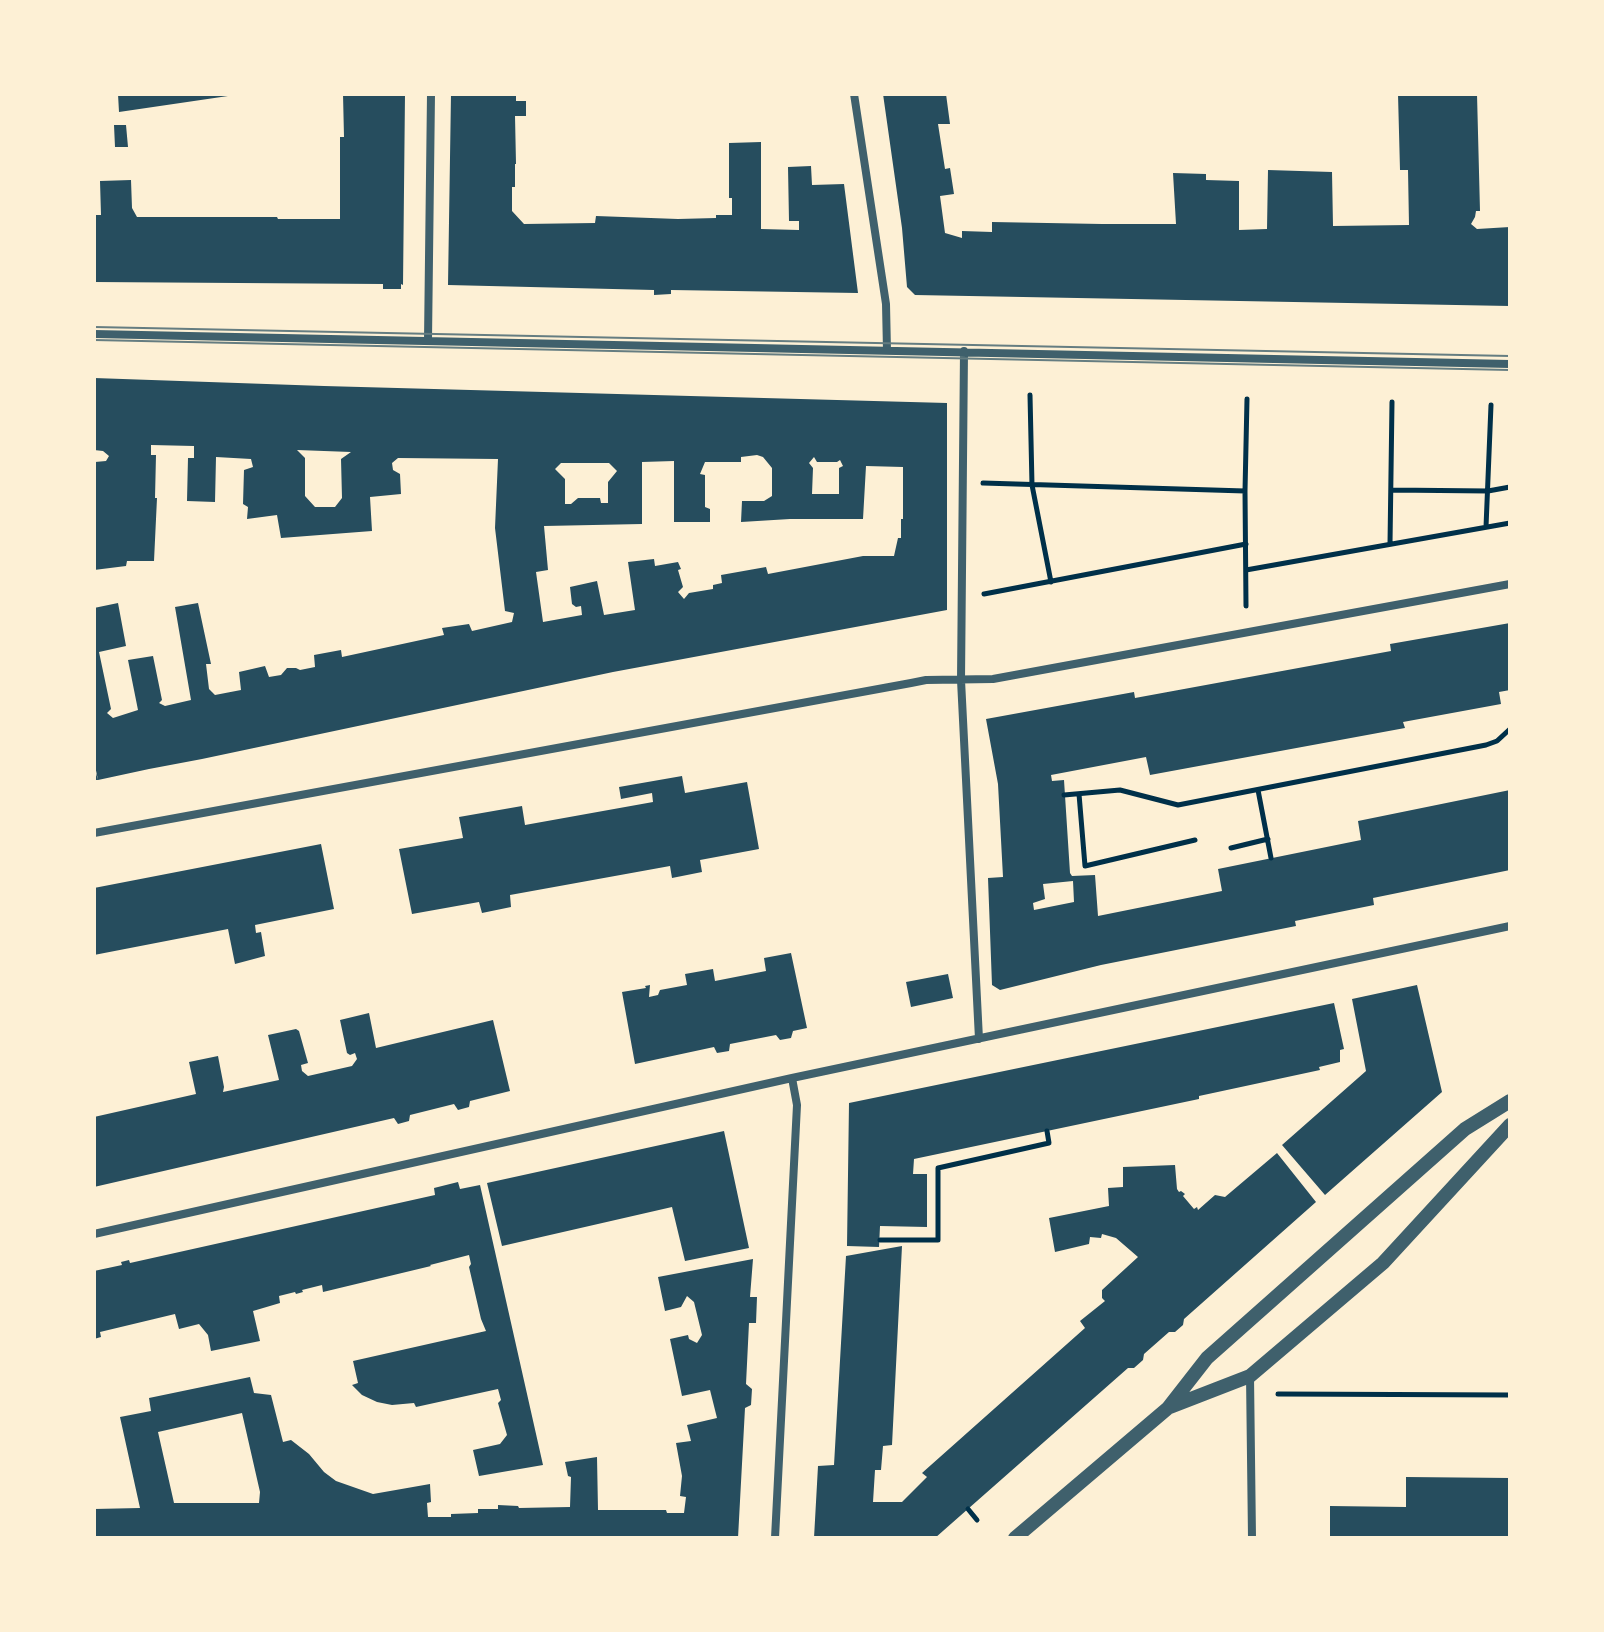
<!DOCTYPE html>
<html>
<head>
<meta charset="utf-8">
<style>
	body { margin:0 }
	#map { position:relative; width:1604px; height:1632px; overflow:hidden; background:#fdf0d5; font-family:Commissioner,sans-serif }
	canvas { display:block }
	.frame { position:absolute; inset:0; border:96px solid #fdf0d5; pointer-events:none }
</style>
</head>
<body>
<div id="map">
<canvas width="1604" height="1632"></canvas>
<div class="frame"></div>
</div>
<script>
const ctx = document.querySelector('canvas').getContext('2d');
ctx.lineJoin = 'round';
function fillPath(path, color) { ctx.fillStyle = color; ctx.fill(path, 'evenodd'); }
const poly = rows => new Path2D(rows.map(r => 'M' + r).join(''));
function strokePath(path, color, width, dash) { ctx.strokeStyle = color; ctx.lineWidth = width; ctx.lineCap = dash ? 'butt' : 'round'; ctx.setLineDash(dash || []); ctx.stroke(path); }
fillPath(poly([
	[118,94,228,94,228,96,119,112],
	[343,94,405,94,403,285,401,284,401,289,383,289,383,284,94,282,94,215,101,215,100,181,131,180,132,208,137,217,277,217,278,219,340,219,340,137,344,137],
	[451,94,516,94,516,101,526,101,526,116,515,116,516,164,515,164,515,187,512,187,512,211,524,224,595,223,596,216,678,219,716,218,716,215,732,215,732,198,729,198,729,143,761,142,761,229,799,230,799,221,789,221,788,167,811,166,812,185,844,184,858,293,671,290,671,294,654,295,654,290,448,285],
	[883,94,946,94,950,124,938,124,945,169,950,168,954,194,940,196,945,233,962,238,962,231,992,232,992,222,1102,224,1176,224,1173,173,1206,174,1206,180,1239,181,1239,230,1267,229,1268,170,1332,172,1333,226,1409,225,1408,170,1400,170,1398,94,1477,94,1480,211,1476,211,1475,217,1471,224,1477,229,1510,227,1510,306,915,295,907,287,902,228],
	[114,125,126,125,128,147,115,147],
	[94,378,324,386,947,403,947,610,613,672,202,759,149,769,98,780,94,780,95,770,98,780,94,761,94,608,118,603,126,646,99,652,111,709,107,713,113,718,138,710,128,660,153,656,162,700,159,703,165,706,191,700,175,607,198,603,211,664,206,664,209,689,215,695,241,690,239,672,265,666,269,677,281,675,287,668,296,668,300,670,315,667,314,655,341,650,342,657,444,635,442,628,469,624,472,631,512,622,514,613,505,611,495,528,498,459,398,458,392,463,393,470,400,474,401,494,370,497,372,531,281,538,277,515,247,519,248,507,243,504,244,470,253,467,251,459,216,457,215,502,187,501,188,458,194,458,194,446,151,445,151,455,156,455,155,498,157,498,154,561,127,561,126,566,94,570,95,462,106,461,109,456,103,451,94,450],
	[297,450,351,452,341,459,342,498,335,507,315,507,305,496,305,458],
	[757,455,763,457,772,468,772,496,764,501,742,501,741,522,790,519,863,519,866,466,903,467,903,519,901,519,901,538,898,538,894,556,863,556,768,574,766,567,721,575,722,583,713,585,713,589,689,593,684,599,678,592,683,587,678,570,681,569,678,562,655,566,654,559,628,562,635,610,604,615,597,581,570,587,572,604,576,607,581,606,582,615,543,622,536,572,548,570,544,526,642,524,642,462,674,461,674,522,710,522,710,509,705,507,705,475,700,474,705,462,741,462,741,457],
	[814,457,817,462,837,462,840,460,843,466,839,468,839,494,812,494,813,468,809,463],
	[561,463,609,463,617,471,608,482,608,503,601,503,600,498,578,498,571,504,565,504,565,479,555,469],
	[1510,623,1510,690,1499,692,1501,704,1403,722,1405,728,1150,775,1146,757,1051,775,1052,781,1064,780,1070,873,1072,876,1095,875,1098,916,1222,891,1218,869,1361,840,1358,821,1510,790,1510,870,1373,898,1374,905,1295,921,1296,926,1101,965,1000,990,992,985,988,878,1003,877,998,784,986,719,1134,692,1135,698,1391,651,1390,644],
	[1073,881,1074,902,1034,910,1033,903,1045,899,1043,884],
	[682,776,685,793,747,782,759,849,700,860,702,872,672,878,670,866,510,895,511,907,482,913,479,902,412,914,399,849,463,838,459,817,522,806,525,825,653,802,652,793,621,799,619,787],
	[321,844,334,909,255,925,256,933,261,932,265,956,235,964,228,929,94,955,94,888],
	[791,953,807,1028,793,1031,791,1038,780,1040,776,1035,730,1044,729,1051,717,1053,714,1047,635,1064,622,992,646,988,645,986,650,985,649,997,658,995,660,990,687,985,685,974,713,969,715,981,766,971,764,958],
	[948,974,953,998,911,1007,906,982],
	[1417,985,1442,1092,1325,1195,1282,1145,1366,1071,1352,999],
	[1334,1003,1344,1049,1340,1050,1340,1062,1319,1067,1320,1070,1199,1096,1199,1099,914,1159,913,1174,927,1174,927,1227,880,1226,879,1247,847,1246,849,1103],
	[369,1013,376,1048,493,1020,510,1091,470,1101,469,1107,458,1110,454,1104,410,1115,409,1121,398,1124,394,1118,94,1187,94,1117,196,1094,189,1062,218,1056,224,1087,223,1092,279,1080,268,1035,296,1029,299,1031,308,1063,301,1065,302,1071,308,1076,352,1066,357,1059,355,1053,350,1055,347,1053,340,1020],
	[724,1131,749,1248,685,1261,672,1207,502,1246,487,1183],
	[1277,1153,1316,1202,1184,1319,1183,1325,1175,1332,1169,1332,1144,1354,1143,1360,1134,1368,1128,1368,935,1538,814,1538,818,1466,834,1465,846,1256,902,1246,892,1445,883,1446,881,1470,875,1470,873,1502,902,1502,927,1477,922,1473,1085,1328,1080,1321,1105,1301,1102,1298,1102,1290,1138,1257,1116,1238,1102,1234,1101,1238,1090,1237,1089,1244,1055,1252,1049,1218,1109,1206,1108,1188,1123,1187,1123,1167,1175,1165,1177,1189,1179,1192,1181,1191,1185,1194,1183,1196,1194,1209,1197,1207,1198,1210,1215,1195,1225,1197],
	[458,1182,460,1189,480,1185,543,1465,479,1476,473,1450,500,1444,507,1435,498,1403,501,1400,498,1389,416,1407,414,1403,392,1405,377,1402,362,1395,352,1385,358,1383,353,1361,486,1331,481,1319,469,1267,471,1264,469,1255,430,1265,431,1266,323,1292,322,1285,302,1290,303,1292,296,1294,295,1292,279,1296,280,1303,253,1311,260,1341,211,1351,208,1335,199,1324,179,1329,175,1314,100,1332,101,1337,94,1339,94,1271,122,1265,121,1262,129,1260,130,1263,435,1195,434,1188],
	[753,1259,750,1297,757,1297,756,1323,749,1323,746,1384,752,1389,751,1405,745,1408,738,1538,94,1538,94,1509,140,1508,120,1417,151,1411,149,1398,250,1377,254,1393,271,1395,283,1442,291,1440,309,1454,324,1472,336,1481,373,1494,430,1484,431,1502,427,1503,428,1517,451,1517,451,1514,478,1513,478,1509,498,1509,498,1505,518,1506,519,1508,570,1507,571,1477,568,1476,565,1462,597,1457,598,1510,666,1510,667,1513,684,1513,686,1497,680,1496,682,1476,676,1443,691,1441,687,1425,717,1418,710,1390,682,1396,670,1339,688,1335,689,1339,697,1343,702,1335,694,1302,687,1296,681,1307,665,1311,658,1277],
	[242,1413,260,1492,259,1503,174,1503,158,1432],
	[1406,1477,1510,1478,1510,1538,1330,1538,1330,1506,1406,1507]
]), '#264d5e');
strokePath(poly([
	[1030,395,1032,485,1051,582],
	[983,483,1245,491],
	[1391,490,1488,491,1510,487],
	[1486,527,1491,405],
	[1390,544,1392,402],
	[1246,570,1510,523],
	[984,594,1246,544],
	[1246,606,1245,491,1247,399],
	[1258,790,1271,858],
	[1079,794,1085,866,1195,840],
	[1064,795,1120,790,1178,805,1486,745,1497,741,1510,729],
	[1231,848,1268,839],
	[880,1240,938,1240,938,1168,1049,1143,1047,1131],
	[1278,1394,1510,1395],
	[968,1509,977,1520]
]), '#003049', 5);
strokePath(poly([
	[854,94,886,304,887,351],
	[94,334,1510,364],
	[428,340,431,94],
	[964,351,961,680,979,1039],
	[94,833,911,683,926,680,993,679,1510,584],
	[94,1234,792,1078,1510,926],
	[1250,1376,1252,1538],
	[775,1538,797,1105,792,1078]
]), '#3f606c', 8);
strokePath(poly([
	[1170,1407,1250,1376,1383,1263,1510,1125],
	[1015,1538,1168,1408,1207,1358,1465,1129,1510,1101]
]), '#3f606c', 14);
strokePath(poly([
	[94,327,1510,356],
	[94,340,1510,370]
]), '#657d81', 2);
</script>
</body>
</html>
